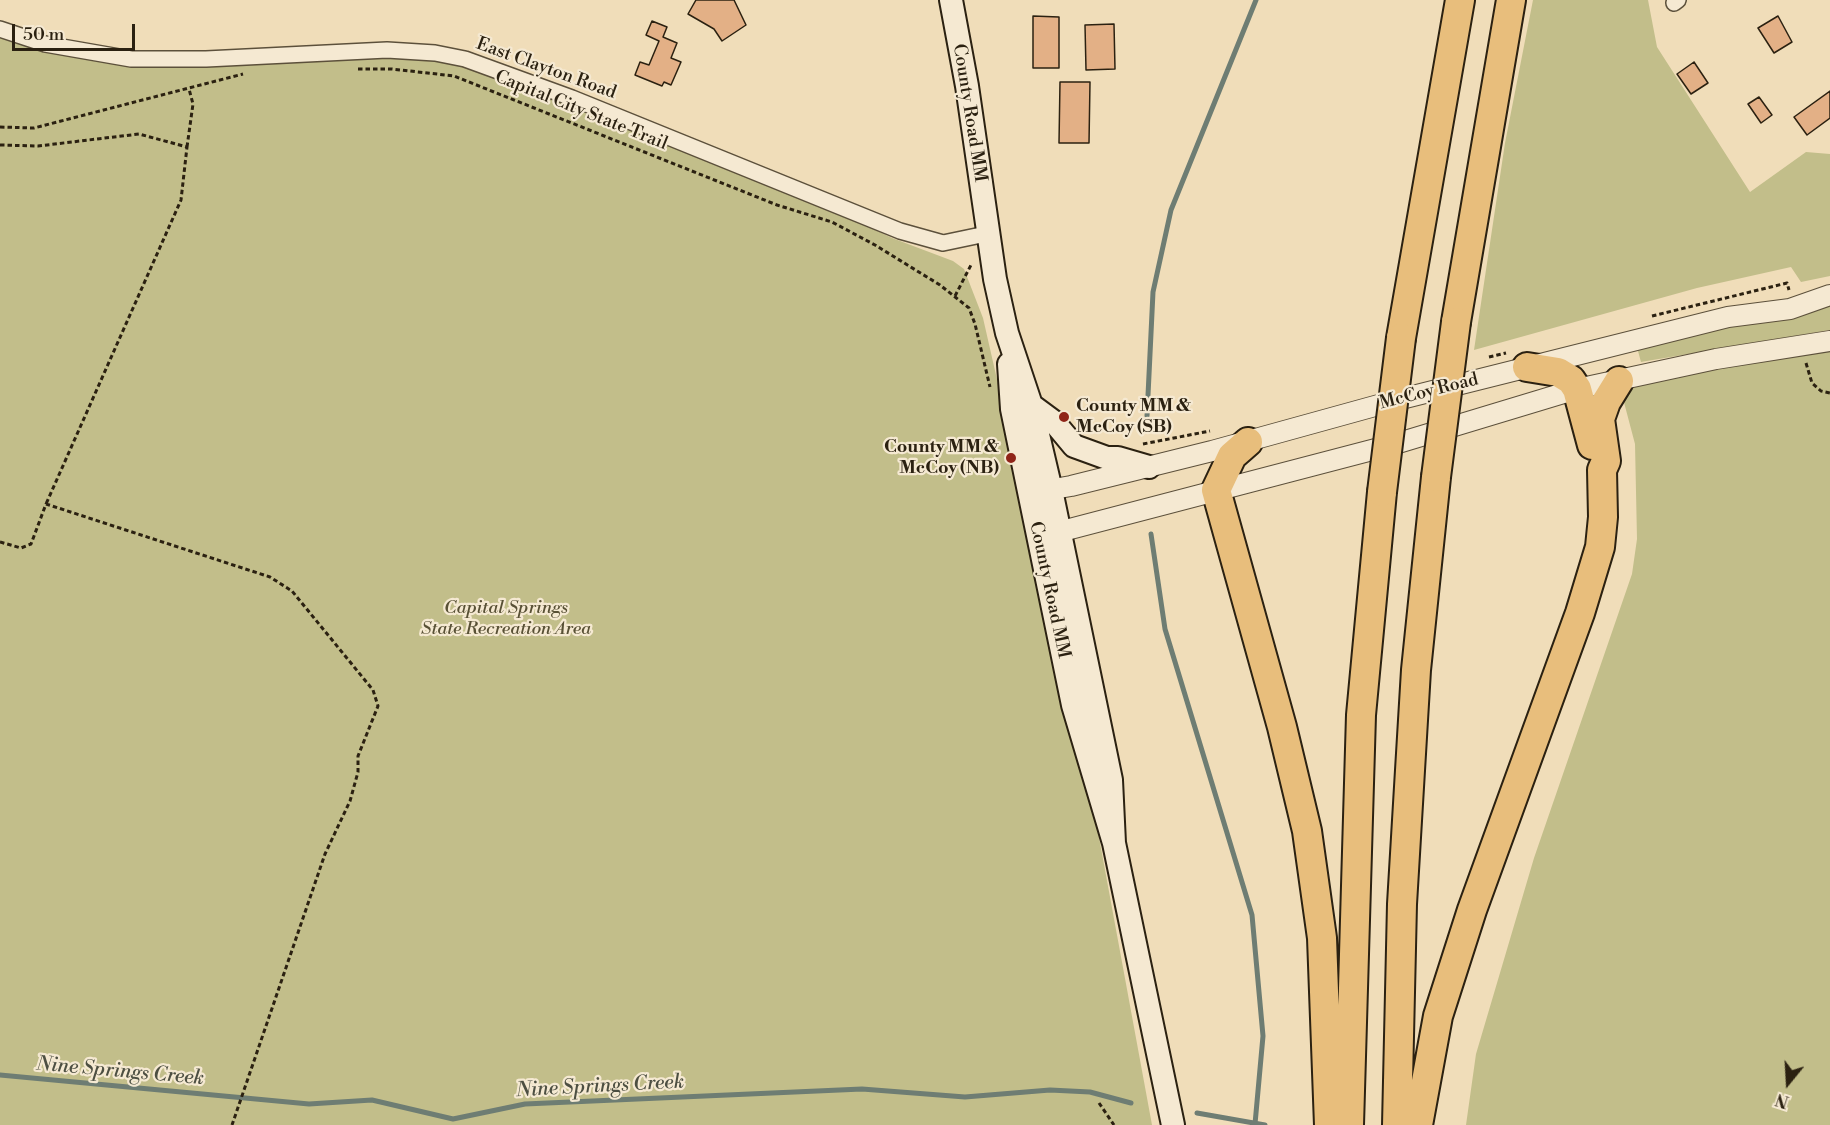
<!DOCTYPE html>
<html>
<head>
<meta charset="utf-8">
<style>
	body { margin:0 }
	#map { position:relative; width:1830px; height:1125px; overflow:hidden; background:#f0ddb9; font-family:"Libre Bodoni",serif }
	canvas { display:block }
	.north { position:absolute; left:1758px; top:1053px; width:60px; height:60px; -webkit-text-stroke:4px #f5e9d2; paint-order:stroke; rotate:198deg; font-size:16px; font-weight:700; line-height:24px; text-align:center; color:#2b2111 }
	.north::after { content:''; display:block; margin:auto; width:21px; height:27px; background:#2b2111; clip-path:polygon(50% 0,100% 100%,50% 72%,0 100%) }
	.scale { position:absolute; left:12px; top:24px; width:123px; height:27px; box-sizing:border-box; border:3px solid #2b2111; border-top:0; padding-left:8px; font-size:18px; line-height:21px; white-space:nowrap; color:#2b2111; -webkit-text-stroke:4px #f5e9d2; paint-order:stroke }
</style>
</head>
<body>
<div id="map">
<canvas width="1830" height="1125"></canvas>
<div class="north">N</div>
<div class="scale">50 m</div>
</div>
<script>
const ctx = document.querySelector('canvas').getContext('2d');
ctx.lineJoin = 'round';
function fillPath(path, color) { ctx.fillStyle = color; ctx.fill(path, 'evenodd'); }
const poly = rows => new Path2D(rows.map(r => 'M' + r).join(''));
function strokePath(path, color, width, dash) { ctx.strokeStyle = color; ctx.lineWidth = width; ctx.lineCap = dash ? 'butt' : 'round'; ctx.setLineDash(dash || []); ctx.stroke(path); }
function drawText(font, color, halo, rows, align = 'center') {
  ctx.font = font + ' "Libre Bodoni",serif'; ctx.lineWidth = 4.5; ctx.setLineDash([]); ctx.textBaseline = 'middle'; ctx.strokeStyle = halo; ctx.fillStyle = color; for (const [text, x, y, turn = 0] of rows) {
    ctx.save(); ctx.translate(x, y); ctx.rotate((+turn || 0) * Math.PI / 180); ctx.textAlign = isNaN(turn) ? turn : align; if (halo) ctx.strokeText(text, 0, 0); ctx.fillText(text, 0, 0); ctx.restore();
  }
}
fillPath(poly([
	[1533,0,1648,0,1657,47,1750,192,1806,152,1830,154,1830,276,1801,282,1791,267,1697,288,1474,350,1505,143],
	[0,28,91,53,443,58,485,69,798,193,892,238,953,261,964,269,983,318,1089,783,1152,1125,0,1125],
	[1830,295,1830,330,1641,362,1635,340],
	[1830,344,1830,1125,1466,1125,1476,1054,1534,858,1632,574,1637,539,1635,444,1621,391,1628,385]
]), '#c2be8a');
strokePath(poly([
	[1147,416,1153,292,1171,210,1256,0],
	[1151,534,1165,629,1252,915,1263,1036,1255,1124],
	[0,1075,309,1104,372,1100,453,1119,525,1104,862,1089,965,1097,1050,1090,1090,1092,1131,1103],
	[1197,1113,1265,1125]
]), '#6e7d73', 5);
const building = poly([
	[696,0,734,0,746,25,722,41,714,29,688,14,696,0],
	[1033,16,1059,17,1059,68,1033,68,1033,16],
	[1778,16,1792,42,1774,53,1758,28,1778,16],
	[652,21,667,27,663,37,677,43,671,58,681,62,671,85,664,82,662,86,635,75,640,62,649,65,659,41,646,35,652,21],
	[1114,24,1115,69,1086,70,1085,25,1114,24],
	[1694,62,1708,83,1691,94,1677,74,1694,62],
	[1060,82,1090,82,1089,143,1059,143,1060,82],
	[1830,91,1830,118,1807,135,1794,117,1830,91],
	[1759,97,1772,115,1761,123,1748,104,1759,97]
]);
fillPath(building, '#e3b086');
strokePath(building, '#2b2111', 1.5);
const minor = poly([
	[1674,3,1678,0],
	[0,29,45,44,131,59,206,59,387,50,435,53,465,59,572,98,900,231,943,243,986,234]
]);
const tertiary = poly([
	[1036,492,1071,486,1212,451,1393,401,1728,317,1790,309,1830,295],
	[1047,535,1395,444,1577,389,1716,359,1830,341]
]);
const secondary = poly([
	[951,0,967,86,995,279,1007,333,1031,405,1051,490,1111,780,1114,843],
	[1009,364,1012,409,1073,705,1114,843,1173,1125],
	[1031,405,1054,422,1074,446,1107,458,1118,458,1149,467]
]);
const motorway = poly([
	[1456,322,1511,0],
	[1401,338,1460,0],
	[1527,367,1558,372,1571,380,1577,389,1592,445],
	[1248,442,1232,456,1216,490,1282,727,1307,831,1322,938,1329,1125],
	[1349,1125,1361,715,1382,492],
	[1397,1125,1402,904,1416,670,1436,477],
	[1418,1125,1438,1016,1472,910,1580,613,1600,547,1603,517,1602,470,1606,461,1600,419,1606,402,1619,381]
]);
strokePath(minor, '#5c503b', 18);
strokePath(tertiary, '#5c503b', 22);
strokePath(secondary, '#2b2111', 26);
strokePath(motorway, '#2b2111', 32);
strokePath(poly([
	[358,69,392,69,454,76,777,205,832,222,875,245,940,285,969,308,975,324,990,387],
	[0,127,34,128,243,74],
	[0,145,38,146,139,134,187,147,181,200,46,504],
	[187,147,193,104,189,89],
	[955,296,972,263],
	[1652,316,1787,283,1789,290],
	[1489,357,1506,353],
	[1806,363,1812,383,1821,391,1830,393],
	[1143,444,1210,431],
	[0,542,21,548,31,544,46,504,270,577,292,591,373,690,378,706,358,756,358,772,350,801,325,854,232,1125],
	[1099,1103,1114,1125]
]), '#2b2111', 3, [4.5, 3]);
strokePath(minor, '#f5e9d2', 15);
strokePath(tertiary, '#f5e9d2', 20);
strokePath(secondary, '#f5e9d2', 22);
strokePath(motorway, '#e8be7c', 28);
const motorwayBridge = poly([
	[1436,477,1456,322],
	[1382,492,1401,338]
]);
strokePath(motorwayBridge, '#2b2111', 32, []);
strokePath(motorwayBridge, '#e8be7c', 28);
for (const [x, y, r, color] of [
	[1064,417,6,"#8f2418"],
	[1011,458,6,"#8f2418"]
]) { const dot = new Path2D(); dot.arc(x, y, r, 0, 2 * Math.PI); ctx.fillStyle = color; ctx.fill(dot); strokePath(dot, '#f5e9d2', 2); }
drawText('18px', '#2b2111', '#f5e9d2', [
	["East Clayton Road",546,69,20],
	["Capital City State Trail",581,111,22],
	["County Road MM",969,113,81],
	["McCoy Road",1429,392,-14],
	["County Road MM",1049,590,78]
]);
drawText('bold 18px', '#2b2111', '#f5e9d2', [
	["County MM &",1076,407],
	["McCoy (SB)",1076,428],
	["County MM &",999,448,"right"],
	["McCoy (NB)",999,469,"right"]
], 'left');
drawText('italic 18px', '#585035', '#f5e9d2', [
	["Capital Springs",506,609],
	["State Recreation Area",506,630]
]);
drawText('italic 20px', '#4d4f42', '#f5e9d2', [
	["Nine Springs Creek",120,1072,5],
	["Nine Springs Creek",600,1087,-3]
]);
</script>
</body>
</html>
